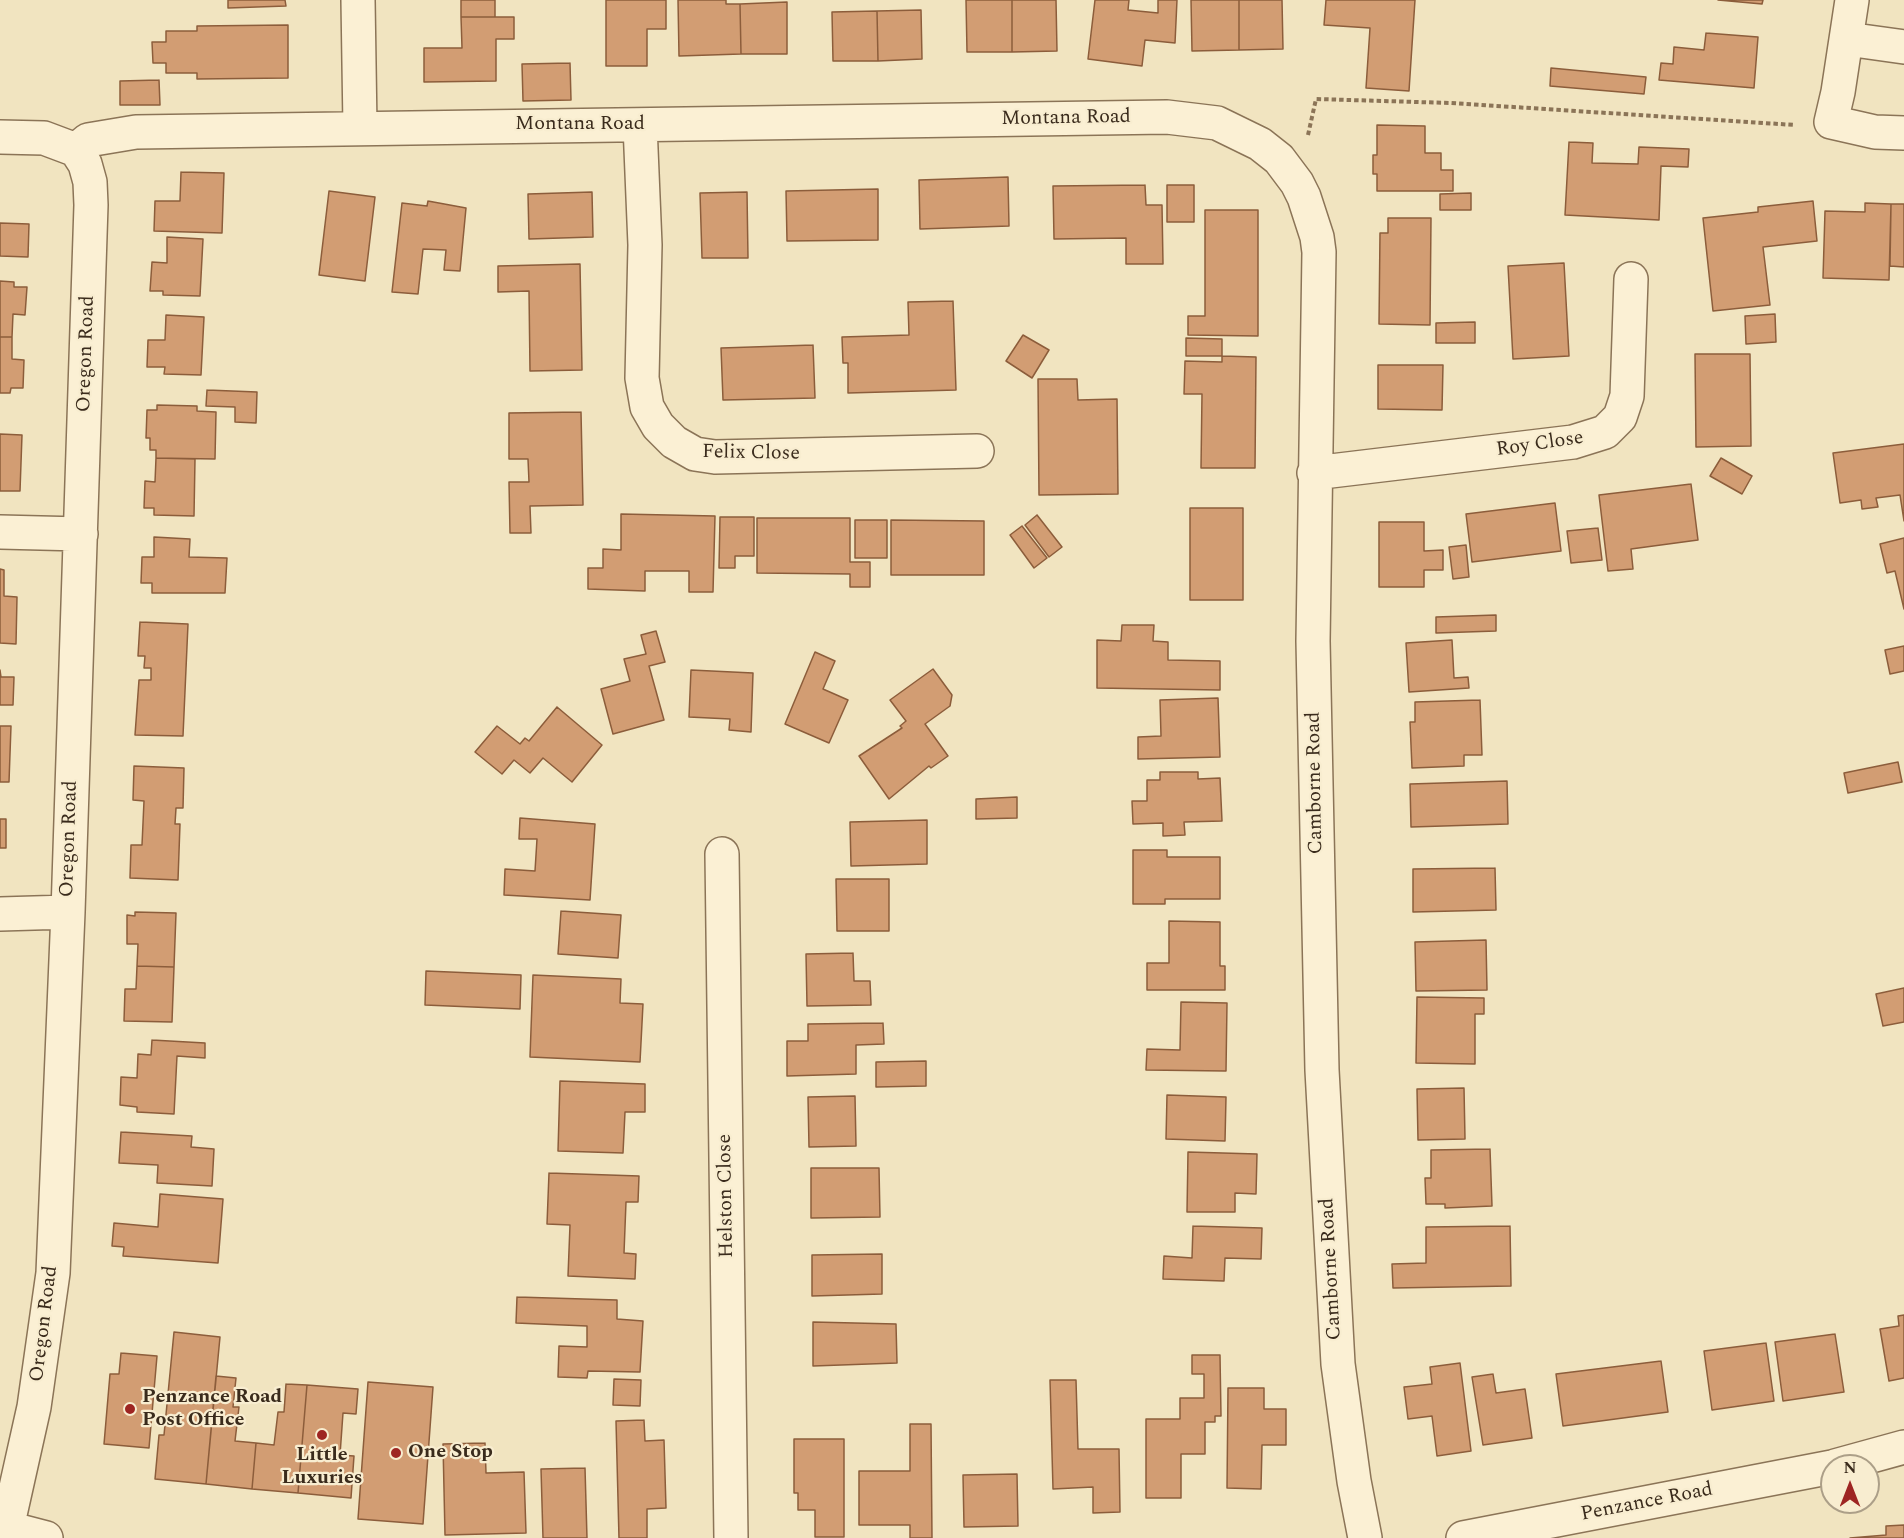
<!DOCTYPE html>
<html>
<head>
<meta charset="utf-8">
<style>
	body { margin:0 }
	#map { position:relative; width:1904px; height:1538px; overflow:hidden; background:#f1e4c0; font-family:Spectral,serif }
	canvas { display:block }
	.north { position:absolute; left:1820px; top:1454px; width:60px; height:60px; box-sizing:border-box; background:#f8edd0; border:2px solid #ac9f88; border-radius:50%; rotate:0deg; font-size:16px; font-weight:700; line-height:24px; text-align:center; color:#3a2b1c }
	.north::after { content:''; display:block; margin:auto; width:21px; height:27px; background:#9e2522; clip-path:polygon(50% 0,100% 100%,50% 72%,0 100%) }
</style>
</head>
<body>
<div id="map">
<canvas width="1904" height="1538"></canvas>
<div class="north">N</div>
</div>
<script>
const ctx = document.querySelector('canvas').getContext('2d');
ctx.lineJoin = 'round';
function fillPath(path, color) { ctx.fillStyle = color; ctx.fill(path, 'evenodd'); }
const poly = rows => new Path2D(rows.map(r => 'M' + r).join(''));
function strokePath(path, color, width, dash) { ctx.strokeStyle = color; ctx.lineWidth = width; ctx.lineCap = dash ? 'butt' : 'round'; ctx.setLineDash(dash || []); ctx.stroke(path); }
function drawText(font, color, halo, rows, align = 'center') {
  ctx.font = font + ' Spectral,serif'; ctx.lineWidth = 4.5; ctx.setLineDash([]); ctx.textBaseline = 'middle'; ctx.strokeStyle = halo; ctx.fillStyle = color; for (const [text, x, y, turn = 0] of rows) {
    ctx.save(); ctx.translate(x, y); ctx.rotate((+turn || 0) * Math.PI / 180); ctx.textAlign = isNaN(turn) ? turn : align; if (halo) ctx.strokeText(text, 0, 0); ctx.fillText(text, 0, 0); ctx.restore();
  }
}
const building = poly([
	[228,0,285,0,286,6,228,8,228,0],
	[461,0,495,0,495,17,461,17,461,0],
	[606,0,666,0,666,29,647,29,647,66,606,66,606,0],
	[678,0,726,0,726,4,740,4,741,54,679,56,678,0],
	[966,0,1012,0,1012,52,967,52,966,0],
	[1012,0,1056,0,1057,51,1012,52,1012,0],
	[1095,0,1129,0,1128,10,1158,13,1158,0,1177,0,1175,43,1145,40,1142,66,1088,59,1095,0],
	[1191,0,1239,0,1239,50,1192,51,1191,0],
	[1239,0,1282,0,1283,49,1239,50,1239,0],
	[1326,0,1415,0,1409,91,1366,88,1370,28,1324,25,1326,0],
	[1718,0,1763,0,1762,4,1718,0],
	[787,2,787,54,741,54,740,4,787,2],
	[921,10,922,59,878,61,877,11,921,10],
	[877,11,878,61,833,61,832,12,877,11],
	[461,17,514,17,514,39,496,39,496,81,424,82,424,48,462,48,461,17],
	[288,25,288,78,197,79,197,73,166,73,166,63,153,63,152,42,166,42,166,31,197,31,197,26,288,25],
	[1706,33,1758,37,1754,88,1659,80,1661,63,1673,64,1674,47,1704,50,1706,33],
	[570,63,571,100,523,101,522,64,570,63],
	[1551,68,1646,77,1644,94,1550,86,1551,68],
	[159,80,160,105,120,105,120,81,159,80],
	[1377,125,1425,126,1425,153,1441,153,1441,170,1453,170,1453,191,1377,191,1377,174,1373,174,1373,155,1377,155,1377,125],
	[1569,142,1593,143,1592,163,1638,164,1639,147,1689,149,1688,167,1661,166,1659,220,1565,215,1569,142],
	[181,172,224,173,222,233,154,231,155,201,180,201,181,172],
	[1008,177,1009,226,920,229,919,180,1008,177],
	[1145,185,1146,205,1162,205,1163,264,1126,264,1126,238,1054,239,1053,186,1145,185],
	[1167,185,1194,185,1194,222,1167,222,1167,185],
	[878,189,878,240,787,241,786,191,878,189],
	[329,191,375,197,365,281,319,275,329,191],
	[592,192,593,237,529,239,528,194,592,192],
	[747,192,748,258,702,258,700,193,747,192],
	[1471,193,1471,210,1440,210,1440,194,1471,193],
	[428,201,466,208,460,271,444,270,446,250,423,249,418,294,392,292,402,203,427,206,428,201],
	[1813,201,1817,241,1763,247,1770,305,1713,311,1703,218,1758,212,1758,207,1813,201],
	[1865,203,1891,204,1889,280,1823,278,1825,211,1865,212,1865,203],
	[1891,204,1904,204,1904,267,1890,266,1891,204],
	[1205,210,1258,210,1258,336,1188,335,1188,316,1205,316,1205,210],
	[1388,218,1431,218,1430,325,1379,324,1380,233,1388,233,1388,218],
	[0,223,29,224,28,257,0,256,0,223],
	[167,237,203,239,200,296,163,295,163,291,150,291,152,262,167,263,167,237],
	[1564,263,1569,356,1513,359,1508,266,1564,263],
	[580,264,582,370,530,371,529,291,498,292,498,266,580,264],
	[0,281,14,282,14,287,27,287,25,315,13,314,12,337,0,337,0,281],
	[953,301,956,390,848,393,848,363,843,363,842,337,909,335,908,302,953,301],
	[1775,314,1776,342,1746,344,1745,316,1775,314],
	[166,315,204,317,201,375,164,374,165,367,147,367,148,340,165,340,166,315],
	[1475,322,1475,343,1436,343,1436,323,1475,322],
	[1023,335,1049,350,1032,378,1006,361,1023,335],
	[0,337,12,337,12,359,24,360,23,388,11,388,10,393,0,393,0,337],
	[1186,338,1222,339,1222,356,1186,356,1186,338],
	[813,345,815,398,723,400,721,348,813,345],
	[1695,354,1750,354,1751,446,1696,447,1695,354],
	[1222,356,1256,357,1255,468,1201,468,1202,394,1184,394,1185,361,1222,362,1222,356],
	[1378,365,1443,365,1442,410,1378,409,1378,365],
	[1038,379,1077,379,1078,400,1117,399,1118,494,1039,495,1038,379],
	[207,390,257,392,256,423,235,422,235,407,206,406,207,390],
	[157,405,197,406,197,411,216,412,215,459,156,458,156,450,150,450,150,438,146,438,147,410,157,410,157,405],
	[581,412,583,505,530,506,531,533,510,533,509,482,529,482,528,459,509,459,509,413,581,412],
	[0,434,22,435,20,491,0,491,0,434],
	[1904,444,1904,521,1900,495,1876,498,1878,507,1862,509,1861,500,1840,503,1833,453,1904,444],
	[156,458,195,459,194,516,154,515,154,508,144,508,145,481,155,482,156,458],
	[1721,458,1752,476,1742,494,1710,476,1721,458],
	[1691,484,1698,540,1631,549,1633,569,1608,571,1599,495,1691,484],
	[1555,503,1561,551,1472,562,1466,514,1555,503],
	[1190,508,1243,508,1243,600,1190,600,1190,508],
	[621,514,715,516,713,592,689,592,689,571,645,571,645,591,588,589,588,568,603,568,603,549,621,550,621,514],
	[1037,515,1062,547,1049,557,1025,525,1037,515],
	[720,517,754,517,754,556,735,556,735,568,719,568,720,517],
	[757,518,850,518,850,562,870,562,870,587,850,587,850,574,757,573,757,518],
	[855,520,887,520,887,558,855,558,855,520],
	[891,520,984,521,984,575,891,575,891,520],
	[1379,522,1424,522,1424,551,1443,550,1443,570,1424,570,1424,587,1379,587,1379,522],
	[1022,526,1047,558,1034,568,1010,535,1022,526],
	[1598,528,1602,560,1571,563,1567,531,1598,528],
	[154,537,190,539,189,557,227,558,225,593,152,593,152,583,141,583,142,557,154,557,154,537],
	[1904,538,1904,609,1895,571,1887,573,1880,544,1904,538],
	[1466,545,1469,577,1453,579,1449,547,1466,545],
	[0,569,4,570,4,596,17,597,16,644,0,643,0,569],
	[1496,615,1496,631,1436,633,1436,617,1496,615],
	[140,622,188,624,183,736,135,735,139,680,151,680,151,668,144,668,145,656,138,656,140,622],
	[1122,625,1154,625,1153,641,1168,642,1168,660,1220,661,1220,690,1097,688,1097,640,1121,641,1122,625],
	[656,631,665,662,649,666,664,720,613,734,601,689,630,681,624,659,646,654,641,635,656,631],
	[1452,640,1454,678,1468,677,1469,688,1409,692,1406,643,1452,640],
	[1904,646,1904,671,1890,674,1885,650,1904,646],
	[815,652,835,661,823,689,848,700,829,743,785,724,815,652],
	[933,669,952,695,950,706,925,724,948,756,931,768,929,766,889,799,859,756,902,728,900,726,906,721,890,700,933,669],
	[0,670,1,677,14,677,13,705,0,705,0,670],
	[691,670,753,673,751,732,729,730,730,719,689,717,691,670],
	[1218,698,1220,757,1138,759,1138,737,1161,736,1160,700,1218,698],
	[1480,700,1482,755,1464,755,1464,766,1412,768,1410,722,1415,722,1415,702,1480,700],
	[557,707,602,745,572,782,543,758,530,773,514,760,502,774,475,752,497,726,520,744,525,738,529,741,557,707],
	[0,726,11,726,9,782,0,782,0,726],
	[1898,762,1902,782,1848,793,1844,773,1898,762],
	[134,766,184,768,183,808,176,808,175,824,180,824,178,880,130,878,131,845,142,845,144,801,133,800,134,766],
	[1160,772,1198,772,1198,779,1220,778,1222,821,1184,822,1185,835,1163,836,1163,823,1133,824,1132,801,1147,801,1147,780,1160,780,1160,772],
	[1507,781,1508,824,1411,827,1410,784,1507,781],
	[1017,797,1017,818,976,819,976,799,1017,797],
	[520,818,595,824,590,900,504,895,505,869,535,871,537,839,519,839,520,818],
	[0,819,6,819,6,848,0,848,0,819],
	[927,820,927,864,851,866,850,822,927,820],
	[1133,850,1167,850,1167,857,1220,857,1220,899,1165,899,1165,904,1133,904,1133,850],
	[1495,868,1496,910,1413,912,1413,869,1495,868],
	[836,879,889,879,889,931,837,931,836,879],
	[561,911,621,915,618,958,558,954,561,911],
	[135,912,176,913,174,967,137,966,138,944,127,944,127,915,135,916,135,912],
	[1169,921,1220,922,1220,966,1225,966,1225,990,1147,990,1147,963,1169,963,1169,921],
	[1486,940,1487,990,1416,991,1415,942,1486,940],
	[853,953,854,981,870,981,871,1005,807,1006,806,954,853,953],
	[137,966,174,967,172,1022,124,1021,125,989,136,989,137,966],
	[426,971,521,975,520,1009,425,1005,426,971],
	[533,975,621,979,620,1003,643,1004,640,1062,530,1057,533,975],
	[1904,988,1904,1022,1883,1026,1876,994,1904,988],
	[1417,997,1484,998,1484,1014,1475,1014,1475,1064,1416,1063,1417,997],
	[1181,1002,1227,1003,1226,1071,1146,1070,1147,1049,1180,1050,1181,1002],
	[883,1023,884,1044,856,1045,856,1074,787,1076,787,1041,808,1041,808,1024,883,1023],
	[152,1040,205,1043,205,1058,177,1056,174,1114,137,1112,137,1107,120,1105,121,1077,137,1078,138,1054,151,1055,152,1040],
	[926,1061,926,1086,876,1087,876,1062,926,1061],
	[560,1081,645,1084,645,1112,625,1112,623,1153,558,1151,560,1081],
	[1464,1088,1465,1139,1418,1140,1417,1089,1464,1088],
	[1167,1095,1226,1097,1225,1141,1166,1139,1167,1095],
	[855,1096,856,1146,809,1147,808,1097,855,1096],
	[121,1132,192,1136,191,1147,214,1149,212,1186,157,1183,158,1165,119,1163,121,1132],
	[1490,1149,1492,1206,1445,1208,1445,1204,1426,1204,1425,1178,1431,1178,1431,1150,1490,1149],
	[1188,1152,1257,1154,1256,1194,1235,1193,1235,1212,1187,1212,1188,1152],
	[811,1168,879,1168,880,1217,811,1218,811,1168],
	[549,1173,639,1176,638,1202,626,1202,624,1253,636,1254,635,1279,568,1276,570,1225,547,1224,549,1173],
	[160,1194,223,1199,218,1263,123,1256,124,1247,112,1246,114,1223,158,1227,160,1194],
	[1193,1226,1262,1228,1261,1259,1225,1258,1224,1281,1163,1279,1164,1256,1192,1258,1193,1226],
	[1510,1226,1511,1286,1393,1288,1392,1264,1426,1263,1426,1227,1510,1226],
	[882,1254,882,1294,812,1296,812,1255,882,1254],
	[517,1297,617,1300,617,1319,643,1321,640,1372,588,1371,587,1378,558,1377,559,1346,587,1347,587,1326,516,1323,517,1297],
	[1904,1315,1904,1378,1889,1381,1880,1329,1899,1326,1898,1316,1904,1315],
	[813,1322,896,1324,897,1363,813,1366,813,1322],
	[174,1332,220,1337,206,1484,155,1479,159,1435,164,1435,174,1332],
	[1835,1334,1844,1392,1783,1401,1775,1342,1835,1334],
	[1766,1343,1774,1401,1712,1410,1704,1351,1766,1343],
	[121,1353,157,1356,149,1448,104,1444,110,1374,119,1374,121,1353],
	[1192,1355,1220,1355,1221,1416,1215,1416,1215,1422,1205,1422,1205,1454,1181,1454,1181,1498,1146,1498,1146,1419,1180,1419,1180,1398,1204,1398,1204,1374,1192,1374,1192,1355],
	[1661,1361,1668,1412,1563,1426,1556,1374,1661,1361],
	[1460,1363,1471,1451,1437,1456,1432,1416,1408,1419,1404,1387,1432,1384,1430,1367,1460,1363],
	[1493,1374,1496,1393,1525,1389,1532,1438,1483,1445,1472,1377,1493,1374],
	[216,1376,236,1378,233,1407,239,1407,235,1441,256,1443,252,1489,206,1484,216,1376],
	[614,1379,641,1380,640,1406,613,1405,614,1379],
	[1050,1380,1076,1380,1078,1449,1119,1449,1120,1512,1093,1513,1093,1487,1053,1489,1050,1380],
	[368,1382,433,1387,423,1524,358,1519,368,1382],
	[286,1384,307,1385,298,1493,252,1489,256,1443,274,1445,278,1412,284,1412,286,1384],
	[307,1385,358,1389,356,1414,343,1413,340,1455,354,1456,351,1498,298,1493,307,1385],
	[1228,1388,1264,1388,1264,1409,1286,1409,1286,1445,1262,1445,1261,1489,1227,1488,1228,1388],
	[644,1420,645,1441,664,1440,666,1508,647,1509,647,1538,619,1538,616,1421,644,1420],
	[910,1424,931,1424,932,1538,910,1538,910,1525,859,1525,859,1471,910,1471,910,1424],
	[794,1439,844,1439,844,1537,815,1537,815,1510,798,1510,798,1493,794,1493,794,1439],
	[485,1443,486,1473,524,1472,526,1533,445,1535,443,1444,485,1443],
	[585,1468,587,1538,543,1538,541,1469,585,1468],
	[1017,1474,1018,1526,964,1527,963,1475,1017,1474],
	[1904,1525,1904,1538,1850,1538,1886,1535,1886,1526,1904,1525]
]);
fillPath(building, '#d29d73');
strokePath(building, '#8c5d3b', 1.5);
const minor = poly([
	[358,0,360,127],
	[1852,0,1838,92,1831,122,1875,132,1904,133],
	[1847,39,1904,47],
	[640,125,645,245,642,378,647,407,658,426,674,442,695,454,715,457,977,451],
	[0,137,44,138,76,150,88,140,136,132,1167,117,1217,123,1260,144,1279,159,1297,183,1304,197,1317,237,1319,252,1313,641,1322,1070,1338,1364,1354,1481,1365,1538],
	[1314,473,1573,442,1605,432,1620,417,1627,396,1631,279],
	[0,532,81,534],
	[722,854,731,1538],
	[0,914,68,912],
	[1835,1466,1904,1447],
	[0,1526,46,1538],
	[7,1528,34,1407,53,1273,68,912,91,205,90,182,85,164,76,150],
	[1463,1538,1832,1467]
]);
strokePath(minor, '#8b7457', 36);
strokePath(poly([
	[1308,135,1316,99,1451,103,1795,125]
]), '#8b7457', 4, [4.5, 3]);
strokePath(minor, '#fbf0d4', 33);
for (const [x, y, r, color] of [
	[130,1409,6,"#9e2522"],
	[322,1435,6,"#9e2522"],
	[396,1453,6,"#9e2522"]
]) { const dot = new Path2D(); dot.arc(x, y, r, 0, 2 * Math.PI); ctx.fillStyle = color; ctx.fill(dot); strokePath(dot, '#f8edd0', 2); }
drawText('20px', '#3a2b1c', '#f8edd0', [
	["Montana Road",1066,119,-1],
	["Montana Road",580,125],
	["Oregon Road",87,354,-88],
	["Roy Close",1540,445,-8],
	["Felix Close",751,454,1],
	["Camborne Road",1316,783,-91],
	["Oregon Road",70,839,-88],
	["Helston Close",727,1196,-91],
	["Camborne Road",1332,1269,-93],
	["Oregon Road",45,1324,-83],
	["Penzance Road",1647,1503,-11]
]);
drawText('bold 20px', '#3a2b1c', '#f8edd0', [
	["Penzance Road",142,1398],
	["Post Office",142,1421],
	["One Stop",408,1453],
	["Little",322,1456,"center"],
	["Luxuries",322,1479,"center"]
], 'left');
</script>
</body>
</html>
